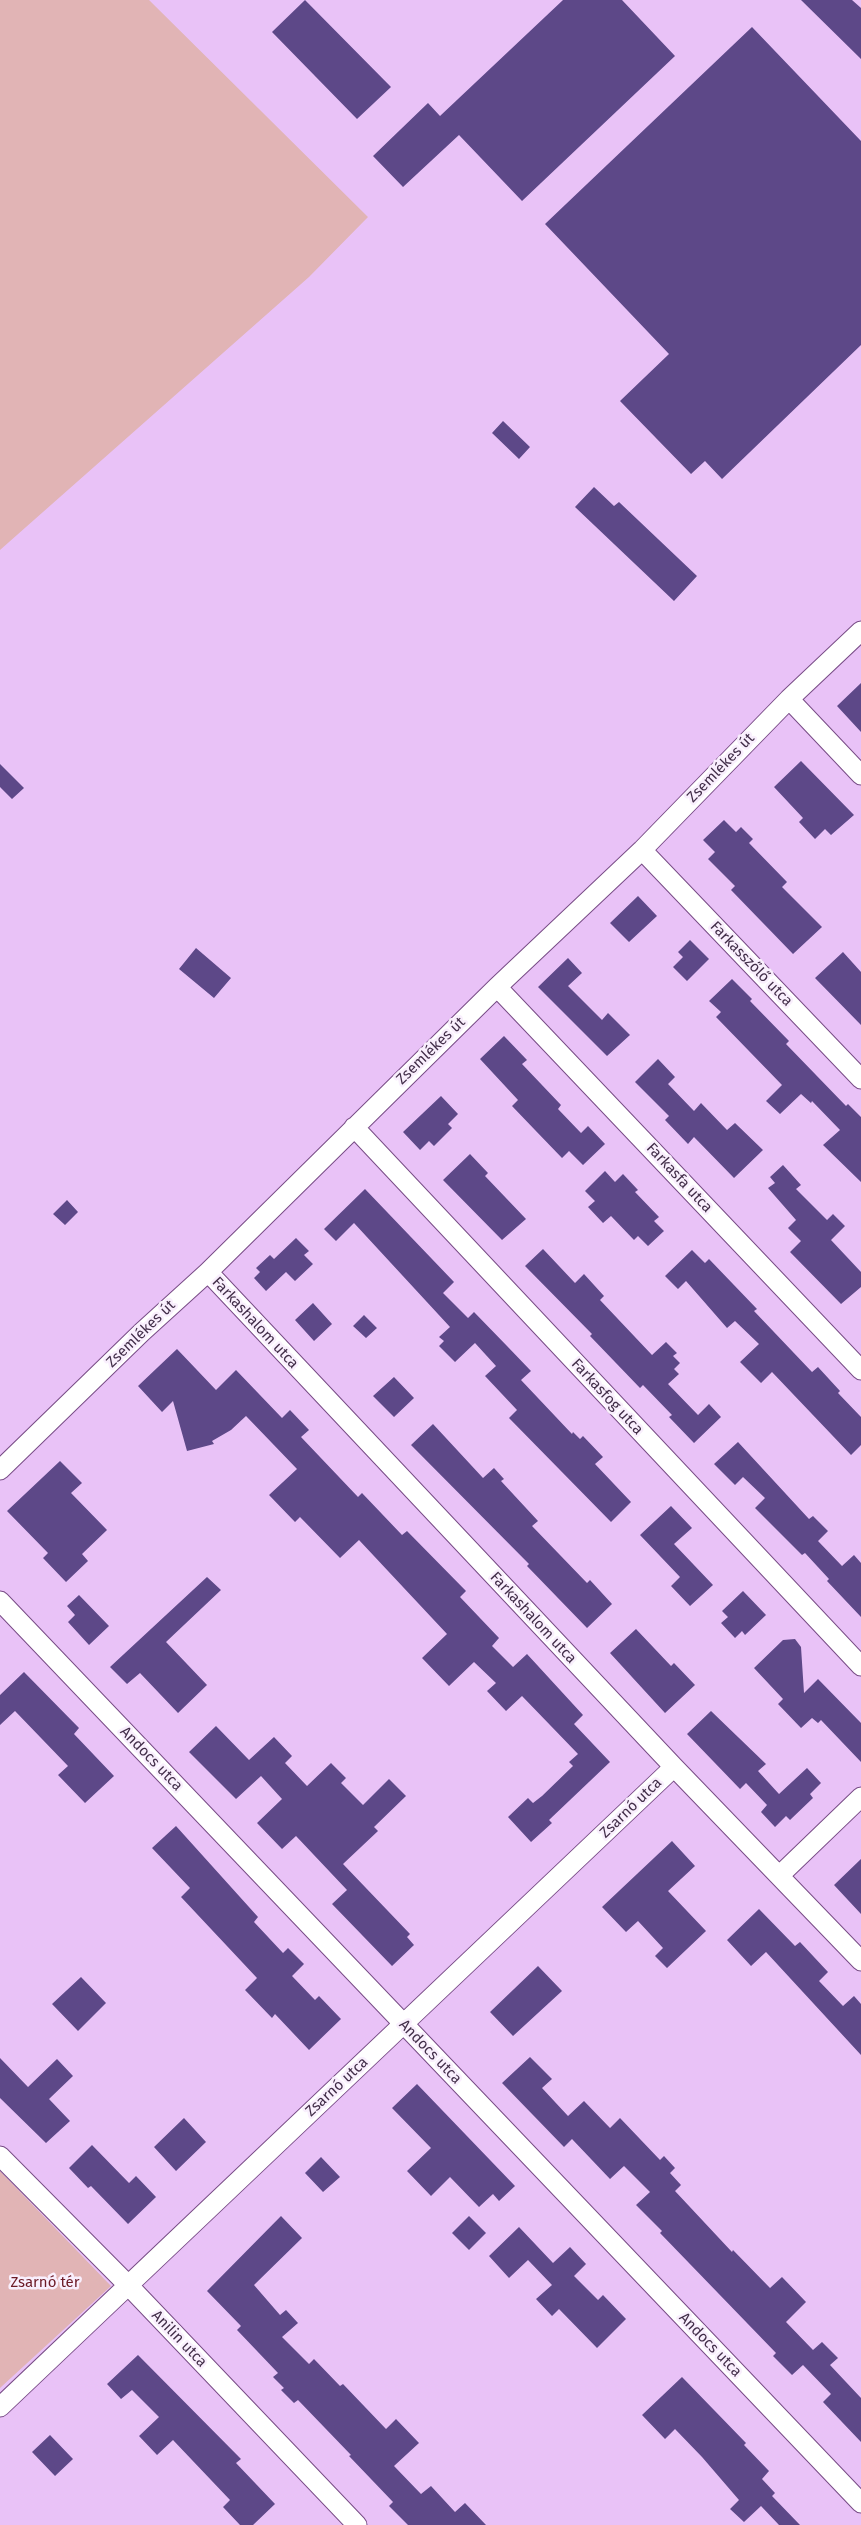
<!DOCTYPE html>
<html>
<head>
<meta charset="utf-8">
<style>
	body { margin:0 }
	canvas { display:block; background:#e9c2f7 }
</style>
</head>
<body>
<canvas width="861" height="2525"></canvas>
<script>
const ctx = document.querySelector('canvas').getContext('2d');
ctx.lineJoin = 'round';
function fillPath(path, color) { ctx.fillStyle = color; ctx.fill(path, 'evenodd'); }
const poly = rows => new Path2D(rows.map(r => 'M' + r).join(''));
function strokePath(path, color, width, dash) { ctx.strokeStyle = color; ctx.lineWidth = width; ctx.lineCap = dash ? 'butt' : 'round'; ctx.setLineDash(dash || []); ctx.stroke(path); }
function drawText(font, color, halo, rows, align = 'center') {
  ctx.font = font + ' "Fira Sans",sans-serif'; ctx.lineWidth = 5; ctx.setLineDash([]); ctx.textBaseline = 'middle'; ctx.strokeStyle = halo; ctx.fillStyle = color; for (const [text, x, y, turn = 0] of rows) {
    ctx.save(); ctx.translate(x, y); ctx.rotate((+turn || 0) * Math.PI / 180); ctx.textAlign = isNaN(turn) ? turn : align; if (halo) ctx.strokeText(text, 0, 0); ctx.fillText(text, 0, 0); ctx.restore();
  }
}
fillPath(poly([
	[0,0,149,0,368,217,309,277,0,550],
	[0,2171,111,2286,0,2388]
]), '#e1b4b5');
fillPath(poly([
	[305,0,391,87,357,119,272,32],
	[563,0,622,0,675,56,522,201,459,135,403,187,373,156,428,103,440,116],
	[801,0,852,0,861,8,861,59],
	[752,27,861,141,861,345,722,479,705,461,691,474,620,401,669,354,545,224],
	[503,421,530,447,519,459,492,433],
	[594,487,614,506,619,502,697,576,674,601,575,507],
	[861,683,861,732,837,706],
	[801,761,854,815,831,835,825,829,815,839,799,822,803,818,774,787],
	[0,764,24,788,12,799,0,787],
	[724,820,736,832,741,827,753,839,749,843,787,882,782,887,822,927,793,954,731,890,735,886,708,859,715,852,703,840],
	[638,896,657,916,629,942,610,923],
	[690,940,709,959,687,981,673,967,683,957,678,952],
	[196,948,231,978,214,998,179,969],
	[843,952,861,972,861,1025,815,978],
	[568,958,582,973,568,986,602,1020,608,1013,630,1035,607,1056,538,987],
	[732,979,752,999,750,1001,789,1041,786,1044,846,1106,848,1104,861,1117,861,1182,823,1145,840,1130,812,1101,811,1103,801,1094,780,1114,766,1101,782,1085,716,1017,721,1012,709,1001],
	[504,1036,527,1060,522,1064,561,1105,558,1109,581,1133,588,1126,605,1144,583,1165,569,1151,562,1158,535,1130,512,1106,518,1100,480,1059],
	[658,1059,675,1077,668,1084,694,1111,701,1103,727,1130,735,1123,763,1150,734,1178,694,1137,688,1144,665,1120,669,1116,635,1082],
	[441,1096,458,1114,448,1124,452,1128,434,1146,429,1141,420,1150,403,1132],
	[470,1154,488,1173,485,1176,526,1219,502,1240,443,1180],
	[783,1165,801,1185,796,1189,827,1220,833,1214,845,1226,831,1240,861,1272,861,1287,841,1304,790,1252,801,1241,788,1228,796,1220,768,1188,775,1183,770,1177],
	[605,1171,615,1182,623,1174,638,1190,635,1192,659,1217,654,1221,664,1231,648,1246,638,1236,634,1240,611,1216,603,1223,588,1207,595,1201,585,1191],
	[365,1189,454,1282,443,1293,468,1318,474,1312,507,1346,531,1371,521,1380,572,1434,573,1432,580,1439,583,1436,603,1457,595,1464,631,1502,611,1522,509,1418,517,1410,485,1376,496,1366,475,1343,455,1362,439,1346,444,1341,439,1337,450,1327,354,1223,336,1241,324,1229],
	[67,1200,78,1212,65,1225,53,1214],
	[296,1238,309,1251,304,1255,313,1264,295,1281,286,1272,266,1291,254,1278,260,1272,256,1268,270,1255,274,1259],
	[543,1249,575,1283,584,1274,604,1296,600,1300,652,1355,666,1342,677,1353,673,1356,680,1363,674,1369,679,1374,668,1384,698,1415,709,1404,721,1417,694,1443,669,1417,672,1415,643,1385,640,1388,590,1336,592,1334,525,1266],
	[692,1250,705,1263,709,1259,757,1309,754,1311,812,1372,818,1367,840,1391,838,1393,861,1417,861,1445,851,1455,772,1372,761,1383,740,1362,759,1344,735,1321,727,1328,686,1281,678,1289,665,1276],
	[313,1303,332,1324,314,1341,295,1320],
	[364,1315,377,1328,366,1338,353,1326],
	[177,1349,216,1390,236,1370,282,1418,290,1410,309,1430,301,1437,358,1497,362,1493,402,1535,407,1531,466,1591,460,1597,499,1638,492,1646,513,1667,527,1654,583,1715,574,1724,610,1762,549,1820,552,1823,531,1842,508,1817,528,1798,533,1803,542,1796,573,1766,569,1762,578,1754,522,1696,506,1711,487,1691,496,1683,474,1662,449,1686,422,1658,447,1634,359,1540,340,1558,300,1517,295,1522,269,1495,297,1469,246,1416,231,1430,212,1441,214,1444,187,1451,173,1401,162,1412,138,1386],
	[394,1377,414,1398,394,1417,373,1396],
	[433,1424,483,1478,494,1468,504,1479,501,1481,538,1521,532,1526,587,1583,590,1580,612,1604,587,1628,527,1566,529,1564,411,1445],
	[738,1442,809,1519,813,1516,828,1531,818,1541,842,1566,854,1555,861,1563,861,1617,827,1581,829,1579,805,1553,802,1555,755,1508,765,1498,743,1477,735,1485,714,1464],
	[60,1461,82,1483,71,1493,107,1530,82,1554,88,1561,66,1582,43,1558,48,1553,7,1511],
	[671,1506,692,1528,674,1544,713,1585,690,1606,671,1586,680,1577,640,1535],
	[207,1577,221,1590,166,1642,207,1685,178,1713,140,1673,127,1684,110,1667],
	[743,1591,766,1615,745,1635,742,1631,735,1638,721,1623,728,1617,722,1611],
	[79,1595,109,1626,89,1645,68,1622,75,1615,67,1606],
	[636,1629,671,1666,674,1663,695,1685,665,1713,610,1653],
	[795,1639,801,1647,804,1693,818,1679,861,1723,861,1762,821,1720,818,1723,812,1718,801,1728,778,1704,783,1699,754,1668,783,1640],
	[24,1672,79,1728,74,1734,114,1776,85,1803,58,1775,68,1766,15,1711,0,1725,0,1695],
	[711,1711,766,1764,758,1771,779,1794,807,1768,821,1783,810,1794,813,1798,790,1820,786,1816,775,1827,761,1812,767,1805,746,1783,740,1789,687,1734],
	[216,1726,249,1760,274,1737,292,1756,285,1763,307,1786,331,1763,346,1778,341,1783,363,1805,389,1779,406,1796,374,1827,378,1831,343,1864,410,1934,407,1937,414,1945,392,1966,332,1904,347,1890,296,1836,282,1849,257,1823,282,1799,261,1776,236,1799,189,1752],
	[176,1826,258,1917,254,1922,283,1953,288,1948,304,1964,292,1976,315,2000,319,1996,341,2019,309,2050,275,2014,272,2018,245,1990,257,1978,181,1897,190,1888,152,1848],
	[672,1841,695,1866,668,1891,706,1931,667,1968,655,1956,663,1948,638,1921,626,1932,602,1907],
	[861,1859,861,1914,834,1885],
	[759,1909,795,1946,800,1942,828,1972,819,1981,843,2006,854,1996,861,2004,861,2055,766,1952,751,1966,727,1940],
	[538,1966,562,1991,513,2036,490,2012],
	[81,1977,106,2003,78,2031,52,2004],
	[530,2057,552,2079,542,2088,568,2116,584,2101,610,2128,620,2118,660,2160,664,2156,675,2168,670,2173,681,2185,675,2191,732,2252,733,2250,770,2288,782,2277,806,2302,786,2322,813,2350,822,2342,838,2358,830,2365,861,2398,861,2442,823,2402,831,2394,803,2365,792,2375,773,2356,776,2353,660,2233,662,2231,636,2205,650,2192,624,2166,610,2179,572,2139,564,2147,502,2083],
	[0,2058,28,2087,57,2059,73,2076,49,2099,70,2121,46,2143,0,2098],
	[417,2084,515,2186,499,2201,493,2194,479,2207,450,2177,431,2196,407,2171,431,2148,392,2108],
	[184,2118,206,2142,176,2171,154,2147],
	[92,2145,129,2183,136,2176,156,2197,128,2224,91,2186,88,2188,69,2168],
	[321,2157,340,2177,323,2192,305,2173],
	[281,2216,302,2238,254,2285,280,2315,286,2310,298,2323,282,2337,309,2364,314,2359,340,2386,343,2384,386,2429,396,2419,419,2443,394,2466,421,2494,431,2486,455,2512,465,2503,486,2525,408,2525,389,2506,393,2502,349,2456,351,2455,298,2400,294,2403,281,2390,284,2388,273,2377,278,2373,237,2330,241,2326,207,2291],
	[469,2216,486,2233,469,2250,452,2233],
	[519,2227,553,2263,570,2247,586,2264,574,2276,598,2300,603,2295,626,2319,597,2348,559,2309,552,2316,536,2299,552,2285,528,2260,509,2278,489,2256],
	[138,2355,241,2459,236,2463,275,2504,253,2525,240,2525,223,2507,230,2500,173,2440,157,2455,139,2436,159,2417,132,2390,121,2399,107,2384],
	[682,2377,746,2443,744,2445,769,2471,762,2479,775,2493,772,2496,800,2525,779,2525,761,2506,744,2522,730,2509,739,2500,702,2457,675,2429,665,2439,642,2415],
	[50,2435,73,2459,55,2476,32,2452]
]), '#5d4888');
const minor = poly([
	[789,699,861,775],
	[642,850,861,1079],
	[497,987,861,1370],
	[354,1127,861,1666],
	[208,1272,674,1767,861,1961],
	[0,1470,142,1332,208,1272,497,987,642,850,789,699,861,631],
	[0,1601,861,2503],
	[780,1875,861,1797],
	[0,2156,128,2285,357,2525],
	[0,2407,674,1767]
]);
strokePath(minor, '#784c86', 21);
strokePath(minor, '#fff', 19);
drawText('15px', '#422e49', '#f9effd', [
	["Zsemlékes út",721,768,-46],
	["Farkasszőlő utca",751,964,46],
	["Zsemlékes út",431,1051,-44],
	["Farkasfa utca",679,1178,47],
	["Farkashalom utca",255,1323,47],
	["Zsemlékes út",141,1334,-44],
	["Farkasfog utca",607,1397,47],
	["Farkashalom utca",533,1618,47],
	["Andocs utca",151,1759,46],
	["Zsarnó utca",631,1808,-44],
	["Andocs utca",430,2052,46],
	["Zsarnó utca",337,2087,-43],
	["Anilin utca",179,2339,46],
	["Andocs utca",710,2345,46]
]);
drawText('15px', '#6c1a26', '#f9effd', [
	["Zsarnó tér",45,2283]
]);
</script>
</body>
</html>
